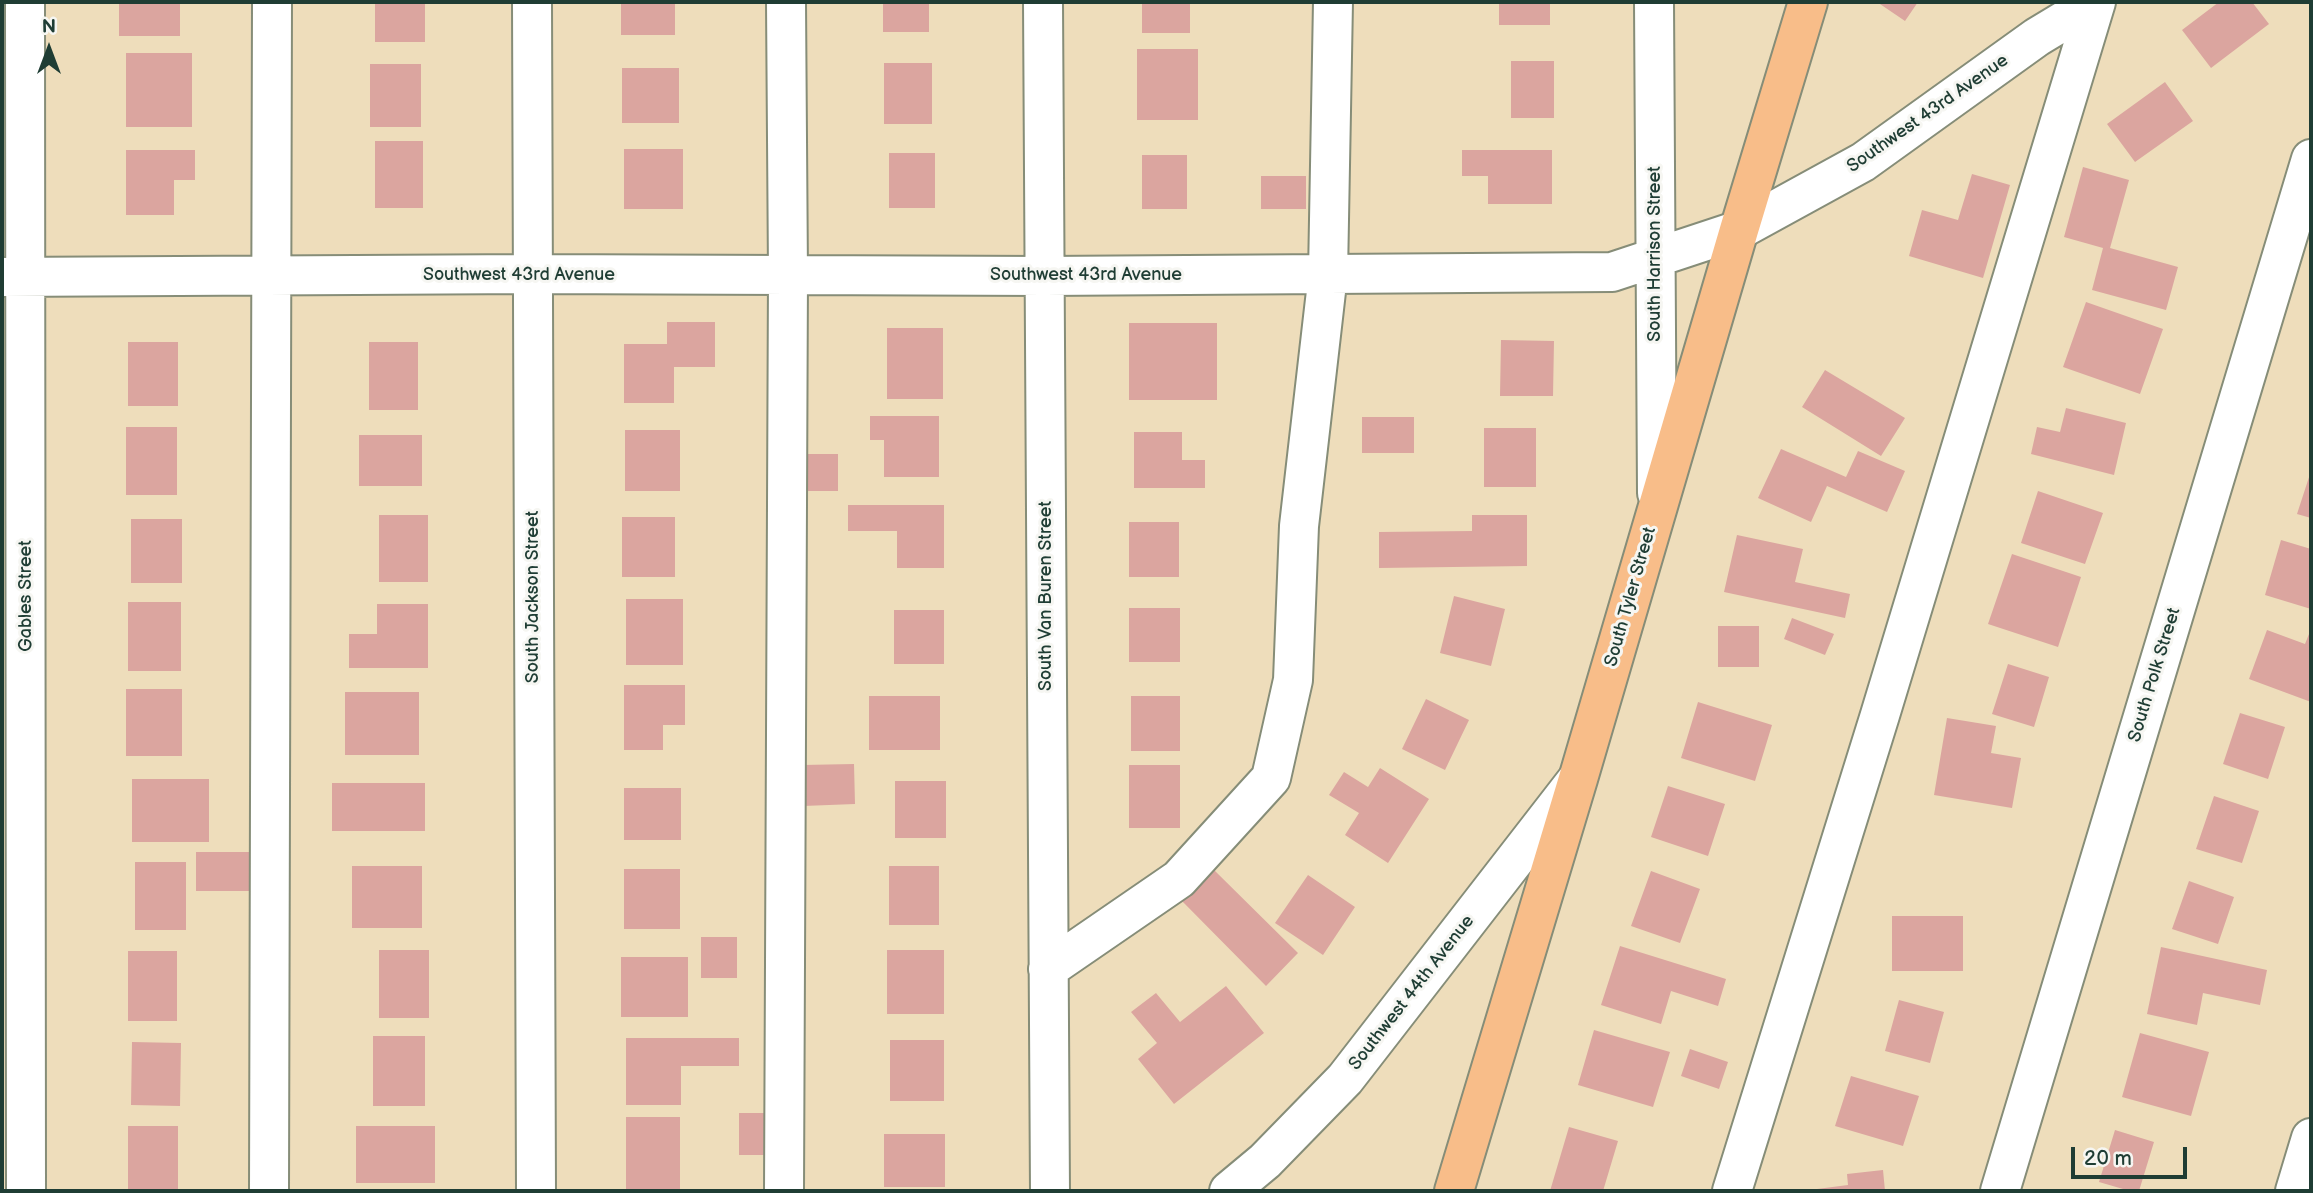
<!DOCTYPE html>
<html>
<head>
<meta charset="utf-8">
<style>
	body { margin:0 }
	#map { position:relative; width:2313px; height:1193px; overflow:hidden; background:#edb; font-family:"Balsamiq Sans",sans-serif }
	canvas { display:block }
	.frame { position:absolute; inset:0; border:4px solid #1f3d34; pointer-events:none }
	.north { position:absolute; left:14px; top:14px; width:70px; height:70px; -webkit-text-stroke:5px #f6f6f2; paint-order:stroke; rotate:0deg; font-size:19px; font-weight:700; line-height:28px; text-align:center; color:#1f3d34 }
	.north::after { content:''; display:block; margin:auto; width:24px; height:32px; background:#1f3d34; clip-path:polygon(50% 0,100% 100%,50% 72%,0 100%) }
	.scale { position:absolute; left:2071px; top:1147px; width:116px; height:32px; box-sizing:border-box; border:4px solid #1f3d34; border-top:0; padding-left:9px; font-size:21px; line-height:24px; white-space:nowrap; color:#1f3d34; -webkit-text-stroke:5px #f6f6f2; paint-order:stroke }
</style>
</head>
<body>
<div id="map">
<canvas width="2313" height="1193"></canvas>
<div class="frame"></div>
<div class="north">N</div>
<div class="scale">20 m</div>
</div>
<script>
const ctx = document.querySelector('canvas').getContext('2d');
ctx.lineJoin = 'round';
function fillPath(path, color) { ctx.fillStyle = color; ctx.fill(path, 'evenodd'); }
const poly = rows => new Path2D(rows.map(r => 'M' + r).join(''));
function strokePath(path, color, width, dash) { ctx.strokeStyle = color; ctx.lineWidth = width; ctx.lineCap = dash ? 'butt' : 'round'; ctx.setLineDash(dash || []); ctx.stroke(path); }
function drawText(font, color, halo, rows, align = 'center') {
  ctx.font = font + ' "Balsamiq Sans",sans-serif'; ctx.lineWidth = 6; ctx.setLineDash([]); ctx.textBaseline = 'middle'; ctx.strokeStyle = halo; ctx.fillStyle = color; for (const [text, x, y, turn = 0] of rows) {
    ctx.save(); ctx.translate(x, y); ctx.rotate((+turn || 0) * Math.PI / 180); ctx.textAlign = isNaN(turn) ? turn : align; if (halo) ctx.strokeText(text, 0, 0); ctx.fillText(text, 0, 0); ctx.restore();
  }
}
fillPath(poly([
	[119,2,180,2,180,36,119,36],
	[375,2,425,2,425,42,375,42],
	[621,2,675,2,675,35,621,35],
	[883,2,929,2,929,32,883,32],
	[1142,2,1190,2,1190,33,1142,33],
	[1499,2,1550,2,1550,25,1499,25],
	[1877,2,1918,2,1905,21],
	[2219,2,2252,2,2269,24,2211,68,2182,30],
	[1137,49,1198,49,1198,120,1137,120],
	[126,53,192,53,192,127,126,127],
	[1511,61,1554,61,1554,118,1511,118],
	[884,63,932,63,932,124,884,124],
	[370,64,421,64,421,127,370,127],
	[622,68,679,68,679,123,622,123],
	[2165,82,2193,121,2135,162,2107,124],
	[375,141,423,141,423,208,375,208],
	[624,149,683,149,683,209,624,209],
	[126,150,195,150,195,180,174,180,174,215,126,215],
	[1462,150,1552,150,1552,204,1488,204,1488,176,1462,176],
	[889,153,935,153,935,208,889,208],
	[1142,155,1187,155,1187,209,1142,209],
	[2083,167,2129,180,2110,248,2178,267,2166,310,2092,290,2103,248,2064,237],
	[1972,174,2010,185,1983,278,1909,256,1922,210,1958,220],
	[1261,176,1306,176,1306,209,1261,209],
	[2086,302,2163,329,2140,394,2063,367],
	[667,322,715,322,715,367,674,367,674,403,624,403,624,344,667,344],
	[1129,323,1217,323,1217,400,1129,400],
	[887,328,943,328,943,399,887,399],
	[1501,340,1554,341,1553,396,1500,396],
	[128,342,178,342,178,406,128,406],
	[369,342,418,342,418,410,369,410],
	[1825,370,1905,418,1881,456,1802,407],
	[2066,408,2126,423,2114,475,2031,454,2037,427,2060,432],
	[870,416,939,416,939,477,884,477,884,440,870,440],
	[1362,417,1414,417,1414,453,1362,453],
	[126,427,177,427,177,495,126,495],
	[1484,428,1536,428,1536,487,1484,487],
	[625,430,680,430,680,491,625,491],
	[1134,432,1182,432,1182,460,1205,460,1205,488,1134,488],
	[359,435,422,435,422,486,359,486],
	[1781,449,1846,477,1858,451,1905,471,1887,512,1827,486,1811,522,1758,498],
	[802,454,838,454,838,491,802,491],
	[2311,471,2311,518,2297,514],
	[2038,491,2103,513,2085,564,2021,543],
	[848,505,944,505,944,568,897,568,897,531,848,531],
	[379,515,428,515,428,582,379,582],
	[1472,515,1527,515,1527,566,1379,568,1379,532,1472,531],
	[622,517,675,517,675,577,622,577],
	[131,519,182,519,182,583,131,583],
	[1129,522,1179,522,1179,577,1129,577],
	[1737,535,1803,549,1795,582,1850,594,1845,618,1724,592],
	[2281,540,2311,549,2311,609,2265,595],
	[2012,554,2081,577,2058,647,1988,624],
	[1454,596,1505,609,1491,666,1440,653],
	[626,599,683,599,683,665,626,665],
	[128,602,181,602,181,671,128,671],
	[377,604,428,604,428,668,349,668,349,634,377,634],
	[1129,608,1180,608,1180,662,1129,662],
	[894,610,944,610,944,664,894,664],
	[1792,618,1834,634,1825,655,1784,639],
	[1718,626,1759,626,1759,667,1718,667],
	[2311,629,2311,702,2249,679,2267,630,2305,644],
	[2008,664,2049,677,2034,727,1992,714],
	[624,685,685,685,685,725,663,725,663,750,624,750],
	[126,689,182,689,182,756,126,756],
	[345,692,419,692,419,755,345,755],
	[869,696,940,696,940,750,869,750],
	[1131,696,1180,696,1180,751,1131,751],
	[1426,699,1469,720,1445,770,1402,749],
	[1698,702,1772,725,1755,781,1681,758],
	[2240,713,2285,727,2268,779,2223,764],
	[1947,718,1996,726,1991,753,2021,758,2012,808,1934,795],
	[854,764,855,804,803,806,802,765],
	[1129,765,1180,765,1180,828,1129,828],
	[1380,768,1429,799,1388,863,1345,835,1359,813,1329,795,1344,772,1368,787],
	[132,779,209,779,209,842,132,842],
	[895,781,946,781,946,838,895,838],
	[332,783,425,783,425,831,332,831],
	[1668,786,1725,804,1708,856,1651,837],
	[624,788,681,788,681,840,624,840],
	[2214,796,2259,811,2242,863,2196,849],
	[196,852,255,852,255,891,196,891],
	[135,862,186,862,186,930,135,930],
	[352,866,422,866,422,928,352,928],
	[889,866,939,866,939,925,889,925],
	[624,869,680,869,680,929,624,929],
	[1213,869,1298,953,1266,986,1181,900],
	[1651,871,1700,889,1680,943,1631,926],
	[1308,875,1355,907,1323,955,1275,923],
	[2189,881,2234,897,2218,944,2172,929],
	[1892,916,1963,916,1963,971,1892,971],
	[701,937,737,937,737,978,701,978],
	[1620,946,1726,979,1718,1006,1671,991,1661,1024,1601,1005],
	[2161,947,2267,970,2260,1005,2203,993,2197,1025,2147,1014],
	[379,950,429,950,429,1018,379,1018],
	[887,950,944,950,944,1014,887,1014],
	[128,951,177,951,177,1021,128,1021],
	[621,957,688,957,688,1017,621,1017],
	[1226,986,1264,1033,1174,1104,1138,1059,1157,1043,1131,1012,1156,993,1180,1022],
	[1899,1000,1944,1012,1930,1063,1885,1051],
	[1594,1030,1670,1052,1653,1107,1578,1085],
	[2140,1033,2209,1052,2191,1116,2122,1097],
	[373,1036,425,1036,425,1106,373,1106],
	[626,1038,739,1038,739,1066,681,1066,681,1105,626,1105],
	[890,1040,944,1040,944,1101,890,1101],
	[132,1042,181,1043,180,1106,131,1105],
	[1690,1049,1728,1062,1719,1089,1681,1076],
	[1851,1076,1919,1096,1903,1146,1835,1126],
	[739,1113,775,1113,775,1155,739,1155],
	[626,1117,680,1117,680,1191,626,1191],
	[128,1126,178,1126,178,1190,128,1190],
	[356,1126,435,1126,435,1183,356,1183],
	[1569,1127,1618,1141,1603,1191,1550,1191],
	[2115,1130,2154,1142,2139,1191,2130,1191,2099,1182],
	[884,1134,945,1134,945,1187,884,1187],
	[1883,1170,1885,1191,1818,1191,1817,1189,1848,1185,1847,1174]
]), '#dba59f');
const minor = poly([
	[25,2,26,1191],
	[532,2,536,1191],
	[1043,2,1050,1191],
	[1654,2,1657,493],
	[2,277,532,274,1045,276,1612,272,1739,230,1863,162,2037,37,2095,2],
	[1048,969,1179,879,1271,778,1293,680,1299,526,1328,274,1333,2],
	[269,1191,272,2],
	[784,1191,788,275,786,2],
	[1229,1191,1265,1161,1345,1079,1576,781],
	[1732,1191,1880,715,2096,2],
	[2000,1191,2311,159],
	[2295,1191,2311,1138]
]);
const major = poly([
	[1454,1191,1578,779,1739,230,1808,2]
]);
strokePath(minor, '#868d78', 42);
strokePath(major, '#868d78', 42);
strokePath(minor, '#fff', 38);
strokePath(major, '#f8bd89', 38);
drawText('18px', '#1f3d34', '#f6f6f2', [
	["Southwest 43rd Avenue",1928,114,-35],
	["South Harrison Street",1655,254,-90],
	["Southwest 43rd Avenue",519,275],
	["Southwest 43rd Avenue",1086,275],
	["Gables Street",26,596,-90],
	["South Van Buren Street",1046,596,-90],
	["South Jackson Street",533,597,-90],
	["South Tyler Street",1631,597,-74],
	["South Polk Street",2155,675,-73],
	["Southwest 44th Avenue",1412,993,-52]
]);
</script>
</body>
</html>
